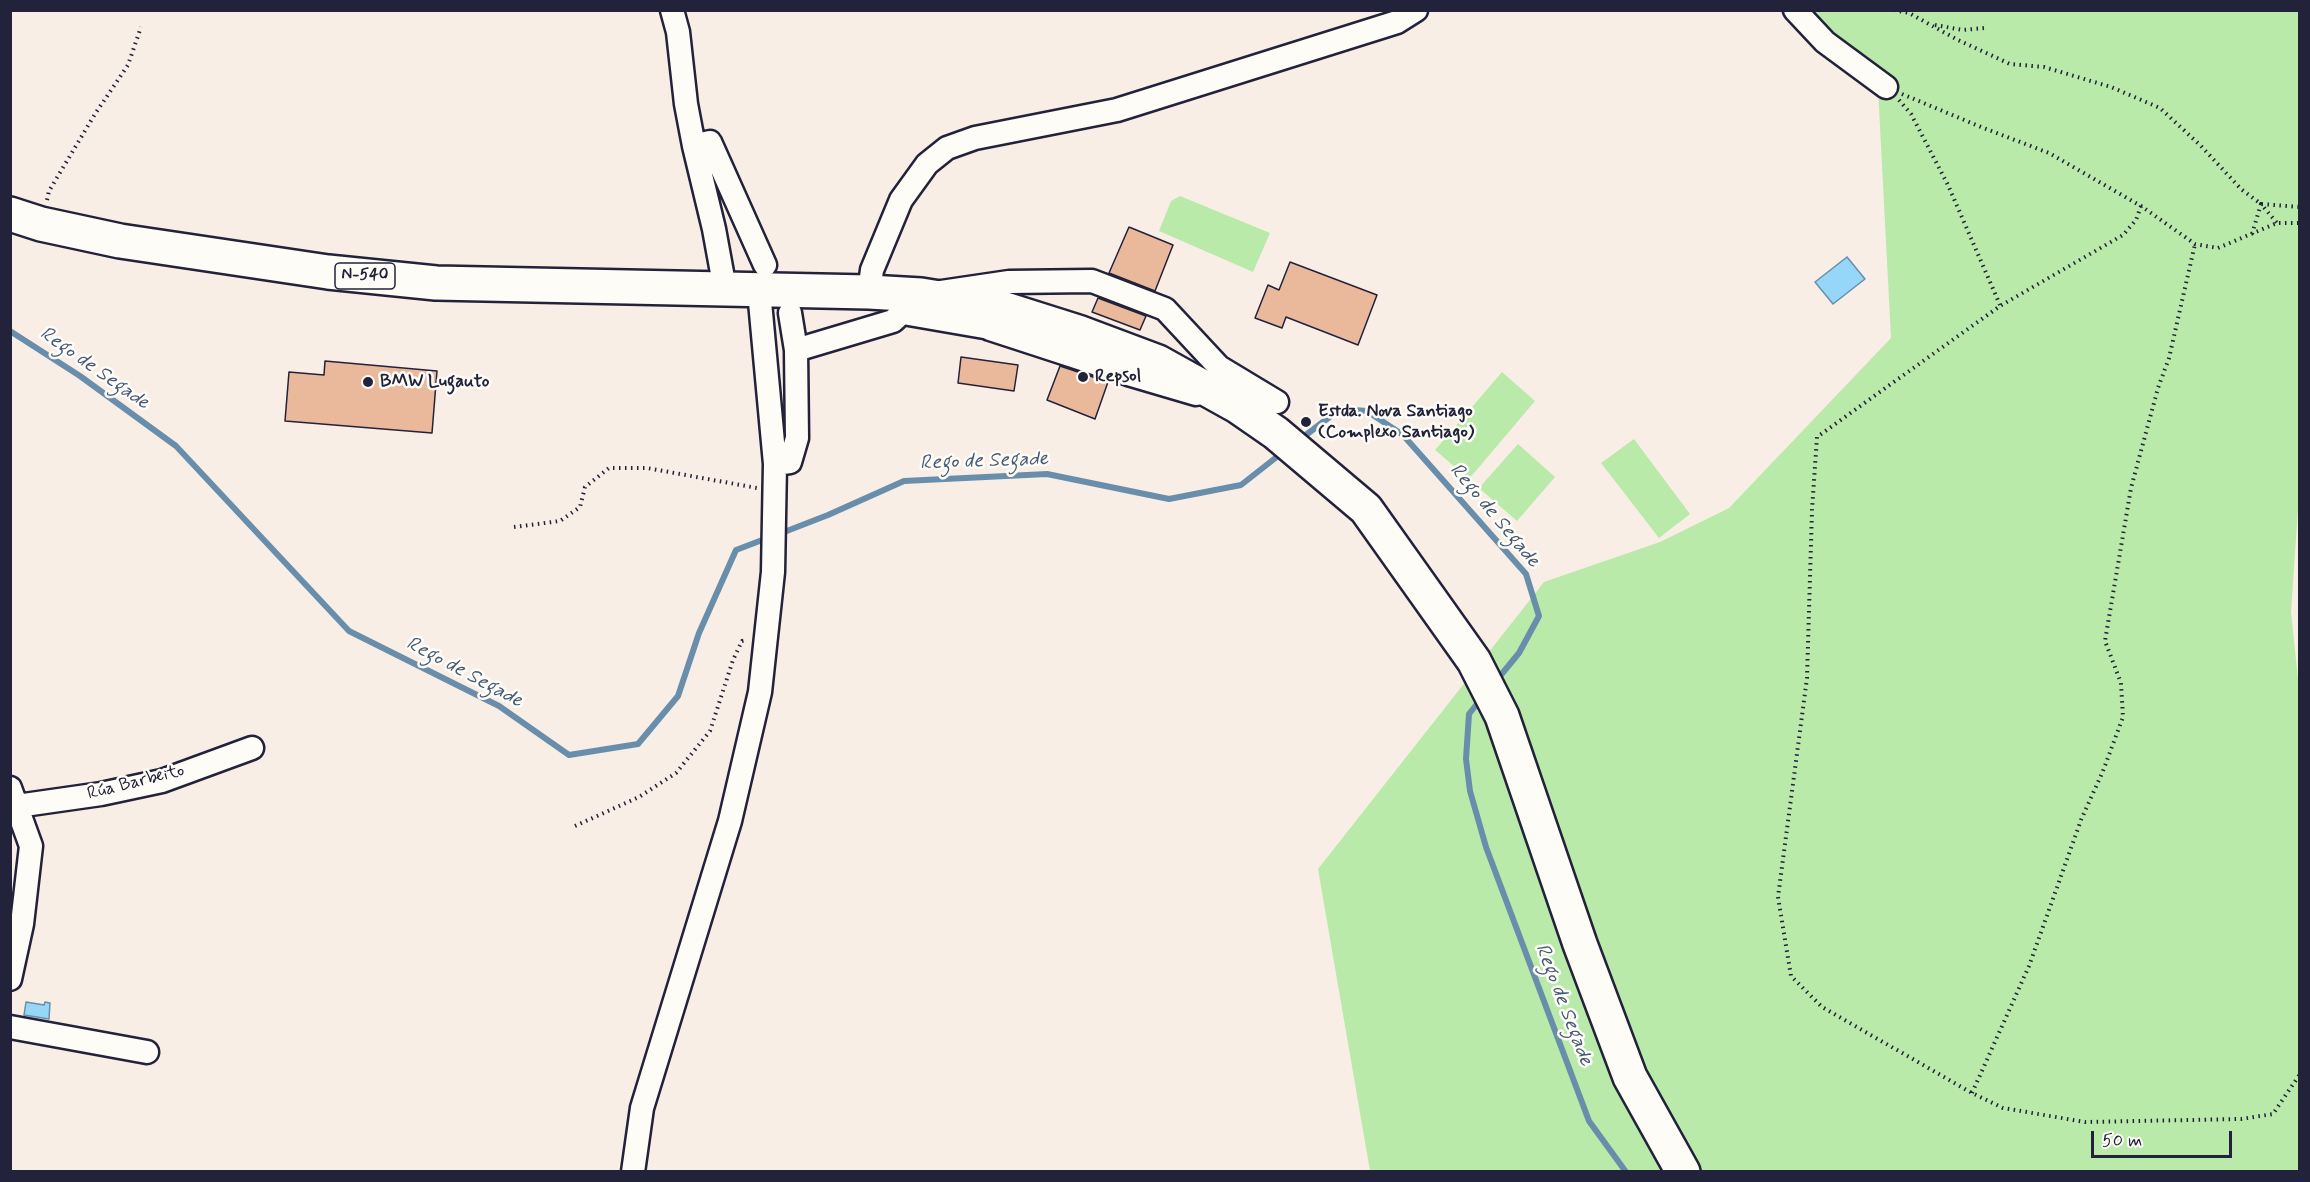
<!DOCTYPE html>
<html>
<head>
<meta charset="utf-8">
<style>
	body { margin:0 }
	#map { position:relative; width:2310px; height:1182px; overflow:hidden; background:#f9eee5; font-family:Mynerve,sans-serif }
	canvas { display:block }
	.frame { position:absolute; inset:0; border:12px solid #22223b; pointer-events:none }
	.scale { position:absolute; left:2091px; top:1131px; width:141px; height:27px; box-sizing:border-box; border:3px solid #22223b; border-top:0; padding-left:8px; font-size:18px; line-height:21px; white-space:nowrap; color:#22223b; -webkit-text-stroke:4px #fdfcf7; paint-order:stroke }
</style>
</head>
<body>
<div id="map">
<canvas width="2310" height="1182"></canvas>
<div class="frame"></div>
<div class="scale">50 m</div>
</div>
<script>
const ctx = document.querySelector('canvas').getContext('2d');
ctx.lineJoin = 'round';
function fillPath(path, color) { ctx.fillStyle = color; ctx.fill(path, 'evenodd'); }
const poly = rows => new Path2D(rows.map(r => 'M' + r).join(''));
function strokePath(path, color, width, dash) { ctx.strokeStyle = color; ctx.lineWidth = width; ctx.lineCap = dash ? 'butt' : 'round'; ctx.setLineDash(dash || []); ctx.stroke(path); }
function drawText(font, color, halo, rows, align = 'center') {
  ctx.font = font + ' Mynerve,sans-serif'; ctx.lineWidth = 5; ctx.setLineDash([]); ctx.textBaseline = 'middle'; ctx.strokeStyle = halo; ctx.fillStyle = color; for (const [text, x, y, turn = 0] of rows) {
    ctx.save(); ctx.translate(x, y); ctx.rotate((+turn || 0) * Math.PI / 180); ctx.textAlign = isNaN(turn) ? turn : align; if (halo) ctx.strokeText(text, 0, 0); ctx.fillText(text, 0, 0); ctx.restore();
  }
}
fillPath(poly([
	[1810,11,2299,11,2300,480,2291,612,2300,698,2299,1171,1370,1171,1318,869,1544,582,1660,542,1729,508,1891,338,1877,69],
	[1180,196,1270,233,1253,272,1159,231,1171,201],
	[1502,372,1535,401,1469,479,1435,450],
	[1634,439,1690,514,1659,538,1601,463],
	[1518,444,1555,477,1517,521,1479,488]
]), '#b9eaaa');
const water = poly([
	[1847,257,1865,279,1833,304,1815,282,1847,257],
	[26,1002,44,1005,45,1002,50,1003,49,1019,24,1015,26,1002]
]);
fillPath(water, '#96d6f8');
strokePath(water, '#688eac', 1.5);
strokePath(poly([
	[10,331,80,376,176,446,349,631,499,706,569,755,638,744,678,696,699,633,736,550,770,537],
	[1298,441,1340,409,1367,411,1403,435,1526,574,1539,616,1519,653,1496,681],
	[779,534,828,515,904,481,1047,474,1169,499,1241,485,1283,452],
	[1481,699,1469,714,1466,759,1470,791,1486,847,1589,1121,1626,1172]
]), '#688eac', 6);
const building = poly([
	[1129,227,1173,245,1155,291,1109,273,1129,227],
	[1290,262,1377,295,1358,345,1286,317,1282,328,1255,318,1268,285,1279,290,1290,262],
	[1098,298,1146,316,1140,330,1092,312,1098,298],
	[961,357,1018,365,1014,391,958,383,961,357],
	[325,361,437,371,432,433,285,421,289,372,324,375,325,361],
	[1060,366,1108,382,1095,419,1047,400,1060,366]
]);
fillPath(building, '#eab89b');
strokePath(building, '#22223b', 1.5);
const minor = poly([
	[672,10,678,32,686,104,694,146,714,229,725,289],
	[1795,10,1825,42,1886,87],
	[694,146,710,142,765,265],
	[869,292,872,270,901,200,927,164,947,148,975,138,1117,110,1397,22,1416,10],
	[956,304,990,329,1128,374,1196,394],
	[903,313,984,327],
	[796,350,893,321,921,295,1009,282,1092,281,1165,309,1219,367,1277,402],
	[775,464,790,462,797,438,796,350,790,313],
	[10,788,31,846,22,924,10,979],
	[17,806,101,794,162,781,252,748],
	[10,1027,147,1052],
	[633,1172,642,1108,730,821,760,692,773,572,775,464,759,291]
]);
const highway = poly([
	[10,214,41,224,120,241,328,272,436,283,869,292,921,295,1002,308,1078,332,1158,362,1237,406,1276,433,1366,509,1474,661,1502,716,1580,944,1630,1077,1683,1172]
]);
strokePath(minor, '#22223b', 27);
strokePath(highway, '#22223b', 38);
strokePath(poly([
	[1894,10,1909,13,1958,40,2010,64,2044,67,2111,87,2160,108,2201,146,2241,189,2261,204,2300,207],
	[1935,25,1963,30,1984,28],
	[1902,94,1981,127,2049,153,2141,206,2195,244,2218,248,2277,223,2300,223],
	[1899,100,1911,114,1948,185,2000,305],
	[47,200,49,191,95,114,128,65,141,27],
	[2141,206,2136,220,2123,235,2000,306,1817,437,1812,510,1807,678,1778,897,1791,976,1822,1007,1972,1093,2003,1108,2085,1122,2241,1119,2273,1114,2300,1074],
	[2252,234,2261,204,2277,223],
	[514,527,560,521,580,507,585,487,609,468,647,468,757,488],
	[575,826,639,797,676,773,710,731,733,660,742,641,747,640],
	[1972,1093,2029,966,2081,820,2103,771,2123,717,2121,683,2105,641,2131,488,2158,388,2169,358,2195,244]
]), '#22223b', 4, [1.5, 4.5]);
strokePath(minor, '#fdfcf7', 22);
strokePath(highway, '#fdfcf7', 33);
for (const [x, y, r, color] of [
	[1083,377,6,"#22223b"],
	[368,382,6,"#22223b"],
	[1306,422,6,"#22223b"]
]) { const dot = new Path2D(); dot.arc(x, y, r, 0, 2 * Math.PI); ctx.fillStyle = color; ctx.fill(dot); strokePath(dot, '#fdfcf7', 2); }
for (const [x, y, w] of [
	[365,276,60]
]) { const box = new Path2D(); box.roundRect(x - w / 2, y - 13, w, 26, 4.5); ctx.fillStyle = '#fdfcf7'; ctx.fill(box); strokePath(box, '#22223b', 1.5); }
drawText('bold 16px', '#22223b', null, [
	["N-540",365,276]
]);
drawText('bold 18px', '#22223b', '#fdfcf7', [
	["Repsol",1095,377],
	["BMW Lugauto",380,382],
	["Estda. Nova Santiago",1318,412],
	["(Complexo Santiago)",1318,433]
], 'left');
drawText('18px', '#22223b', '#fdfcf7', [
	["Rúa Barbeito",136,783,-14]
]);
drawText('italic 20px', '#455874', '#fdfcf7', [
	["Rego de Segade",94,369,35],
	["Rego de Segade",984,462,-2],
	["Rego de Segade",1494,516,50],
	["Rego de Segade",464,673,28],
	["Rego de Segade",1563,1005,69]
]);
</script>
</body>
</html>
